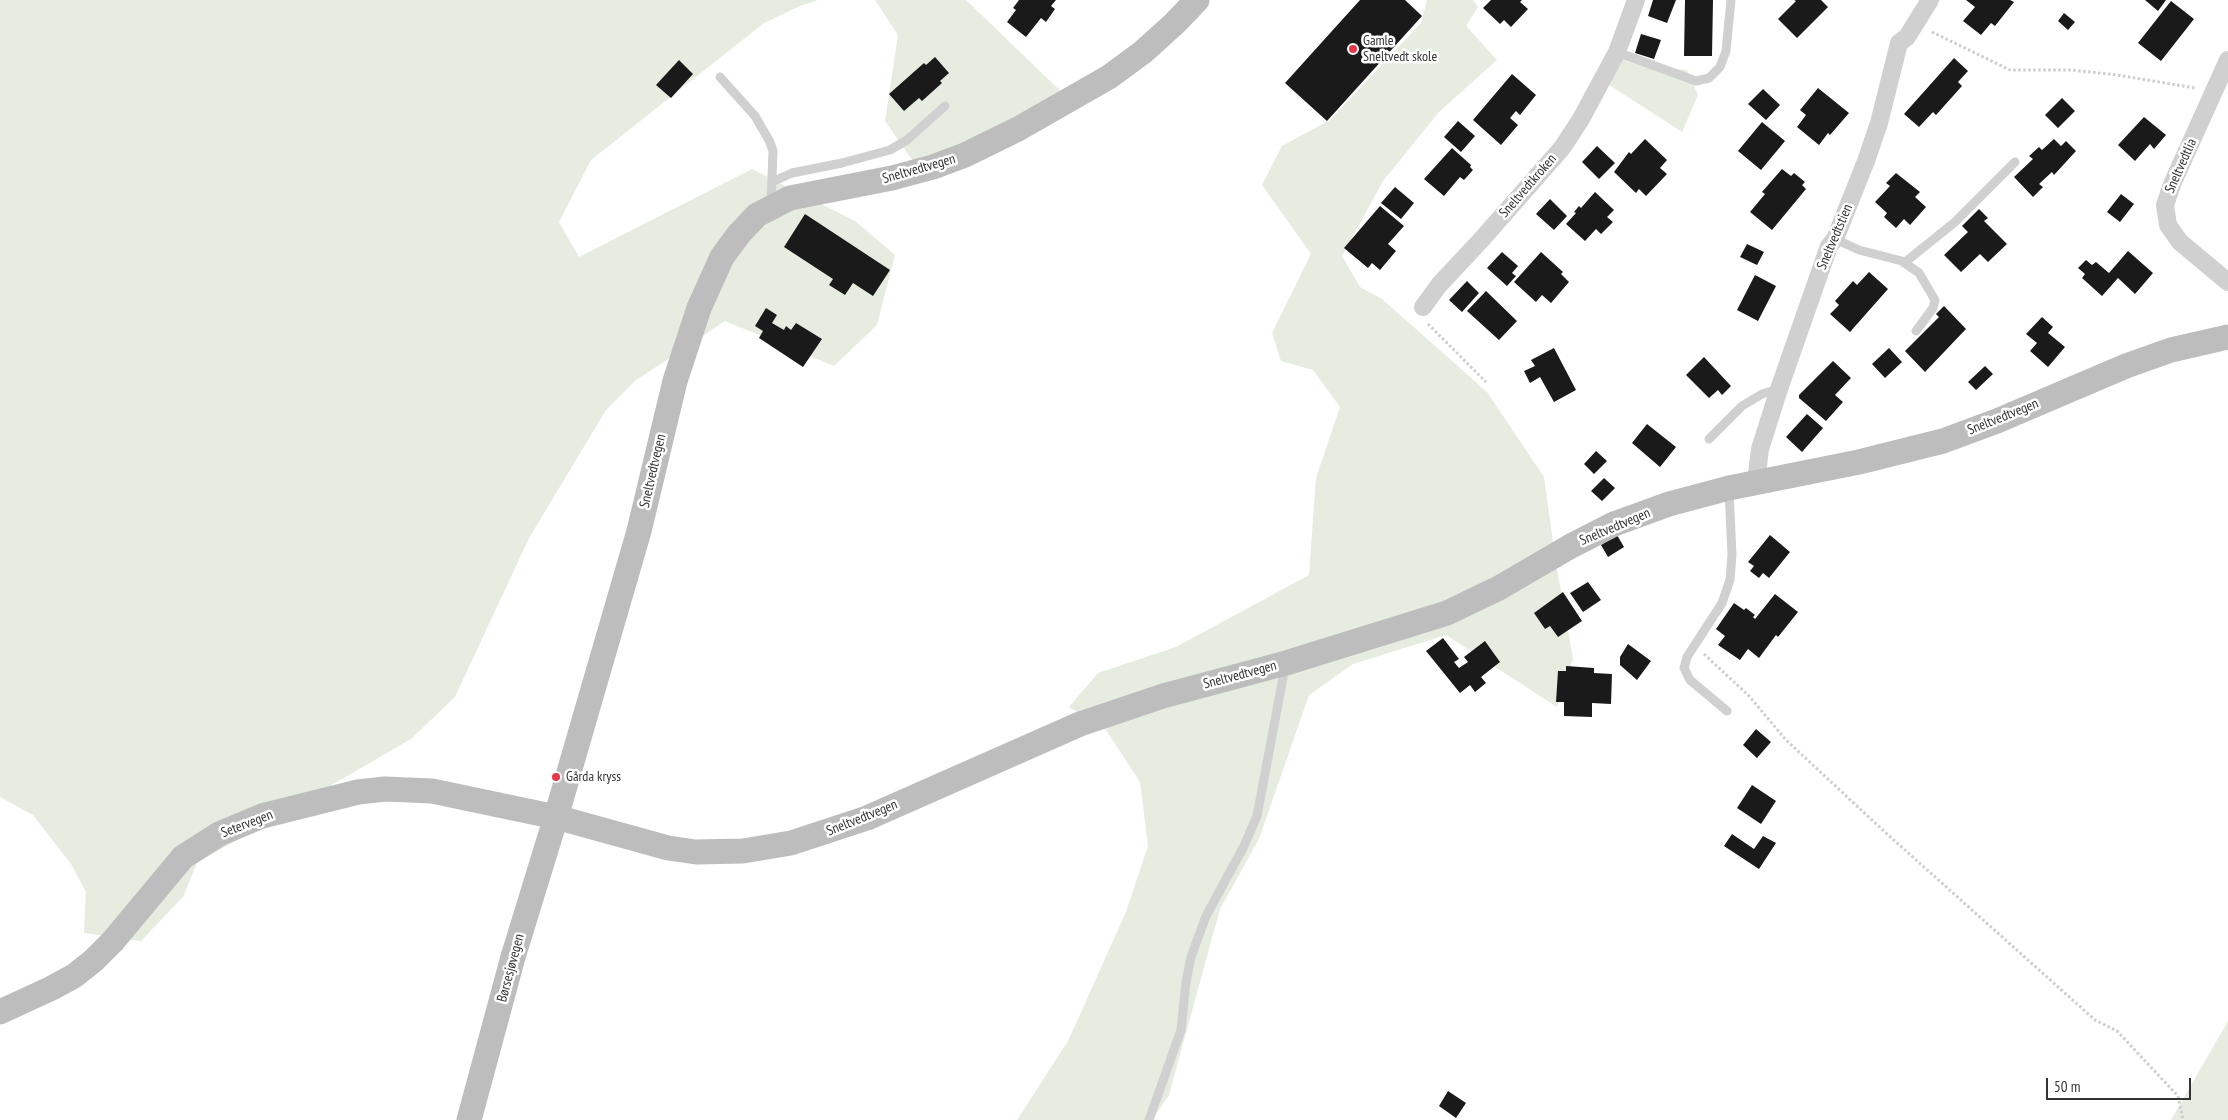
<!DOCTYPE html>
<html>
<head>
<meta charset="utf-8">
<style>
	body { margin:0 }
	#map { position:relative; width:2228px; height:1120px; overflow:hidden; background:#fff; font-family:"PT Sans Narrow",sans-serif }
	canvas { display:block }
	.scale { position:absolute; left:2046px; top:1078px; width:145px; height:22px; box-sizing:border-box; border:2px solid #333; border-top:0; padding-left:6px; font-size:15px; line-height:18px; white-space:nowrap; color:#333; -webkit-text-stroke:4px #fff; paint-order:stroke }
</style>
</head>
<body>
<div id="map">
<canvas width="2228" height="1120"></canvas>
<div class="scale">50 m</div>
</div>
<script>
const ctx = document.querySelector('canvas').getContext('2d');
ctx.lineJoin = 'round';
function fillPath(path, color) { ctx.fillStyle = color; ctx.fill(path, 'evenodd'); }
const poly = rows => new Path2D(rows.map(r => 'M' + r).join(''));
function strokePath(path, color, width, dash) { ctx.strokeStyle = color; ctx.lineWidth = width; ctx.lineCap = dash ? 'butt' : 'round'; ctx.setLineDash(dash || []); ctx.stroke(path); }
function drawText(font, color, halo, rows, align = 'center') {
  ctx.font = font + ' "PT Sans Narrow",sans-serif'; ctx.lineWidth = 5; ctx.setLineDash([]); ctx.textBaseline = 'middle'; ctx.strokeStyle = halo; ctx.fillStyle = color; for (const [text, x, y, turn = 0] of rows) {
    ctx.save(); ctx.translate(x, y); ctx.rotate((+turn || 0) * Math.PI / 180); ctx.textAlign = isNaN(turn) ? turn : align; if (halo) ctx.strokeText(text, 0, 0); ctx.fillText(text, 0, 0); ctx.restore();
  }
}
fillPath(poly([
	[0,0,818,0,800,6,764,23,591,160,559,222,579,257,752,169,855,221,895,255,877,325,834,366,725,321,635,381,606,410,529,538,455,697,411,739,197,863,183,897,141,941,84,933,86,892,71,864,33,815,0,797],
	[875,0,966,0,1072,102,992,143,913,161,885,121,898,35],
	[1427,0,1473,0,1478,7,1466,26,1497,60,1439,112,1383,181,1342,256,1360,287,1382,299,1487,392,1544,477,1555,557,1573,659,1557,707,1446,635,1353,664,1309,695,1259,839,1220,909,1169,1095,1152,1120,1017,1120,1068,1041,1126,912,1148,846,1140,782,1106,730,1069,707,1098,673,1176,647,1309,575,1316,478,1340,407,1313,370,1281,361,1272,333,1311,254,1262,185,1282,146,1330,120,1421,23],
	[1614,49,1664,68,1687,70,1698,95,1682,132,1600,79],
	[2228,1021,2228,1120,2171,1120]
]), '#e6ecdf');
fillPath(poly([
	[1019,0,1056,0,1051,6,1055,9,1046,22,1041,18,1026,37,1007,22,1016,10,1013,8],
	[1360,0,1405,0,1422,16,1327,121,1285,83],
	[1491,0,1522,0,1520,2,1528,9,1511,27,1504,20,1500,24,1483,8],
	[1653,0,1676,0,1667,23,1648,16],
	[1685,0,1713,0,1712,56,1684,56],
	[1794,0,1821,0,1828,7,1797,38,1778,19,1796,1],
	[1966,0,2010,0,2014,2,1995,26,1991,23,1981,35,1963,21,1975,7],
	[2145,0,2166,0,2158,11],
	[2171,1,2194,19,2161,61,2138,43],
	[2064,13,2075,22,2068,30,2058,21],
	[1641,34,1661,40,1654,59,1635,53],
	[935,57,949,73,940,81,942,83,922,101,919,98,904,111,889,94,924,63,926,65],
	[1954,58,1968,71,1958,82,1962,86,1936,115,1933,112,1919,127,1904,114],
	[679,60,693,74,671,98,656,85],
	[1512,74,1536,95,1520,115,1516,111,1510,118,1518,125,1501,145,1473,120],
	[1818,88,1849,113,1830,135,1828,133,1819,145,1797,127,1806,115,1800,110],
	[1763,89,1780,105,1766,120,1748,104],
	[2062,98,2075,111,2058,128,2045,115],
	[2144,117,2166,135,2154,149,2150,144,2135,161,2118,145],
	[1458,121,1475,136,1461,152,1444,137],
	[1762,122,1785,141,1761,170,1738,151],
	[1645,139,1667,160,1660,168,1667,174,1646,196,1639,189,1636,193,1614,172,1629,152,1631,154],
	[2054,139,2061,146,2066,141,2076,151,2054,175,2052,172,2039,184,2043,187,2033,197,2014,177,2033,159,2029,156,2039,147,2042,150],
	[1597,146,1615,163,1599,179,1582,162],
	[1452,148,1471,165,1470,167,1473,170,1464,180,1460,177,1444,196,1424,179],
	[1782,169,1791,176,1794,173,1805,182,1802,185,1806,189,1772,230,1750,212,1765,194,1762,192],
	[1896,173,1920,192,1915,197,1926,207,1910,225,1904,219,1896,228,1884,217,1887,213,1875,202,1890,186,1886,183],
	[1395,187,1414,203,1401,219,1381,203],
	[1595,192,1614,210,1607,217,1613,222,1601,234,1596,229,1585,241,1566,224,1576,213,1574,212,1579,206,1581,208],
	[2121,194,2134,204,2120,222,2107,212],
	[1550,199,1567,216,1554,230,1536,214],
	[1380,206,1404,226,1388,244,1396,251,1380,270,1372,263,1368,268,1344,248],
	[1979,209,1988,218,1984,221,2007,244,1988,262,1980,254,1961,272,1944,255,1968,232,1962,226],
	[805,214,890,270,873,296,853,283,845,295,829,285,833,279,784,247],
	[1747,244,1764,252,1757,265,1740,257],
	[2128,251,2153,273,2135,294,2118,278,2102,296,2082,278,2085,274,2078,268,2086,260,2092,265,2096,262,2109,273],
	[1502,252,1518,266,1512,273,1516,276,1507,286,1487,268],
	[1541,252,1563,272,1561,274,1569,282,1551,303,1542,295,1536,302,1514,282],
	[1869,272,1888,289,1850,332,1830,314,1839,305,1835,301,1853,281,1857,285],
	[1755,275,1776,286,1758,321,1737,310],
	[1467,281,1479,293,1462,312,1449,300],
	[1486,291,1517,321,1499,340,1467,311],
	[1944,306,1966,329,1925,372,1905,351,1939,317,1936,314],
	[766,308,777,315,772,323,784,330,786,326,791,330,796,323,822,339,803,367,759,338,763,331,755,326],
	[2042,317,2053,327,2048,333,2065,347,2048,367,2030,351,2037,343,2026,334],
	[1554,348,1576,390,1554,402,1540,377,1530,383,1524,371,1535,366,1531,360],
	[1889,348,1902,362,1885,378,1872,364],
	[1704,357,1731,386,1722,395,1718,390,1709,398,1686,375],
	[1833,361,1851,378,1835,395,1843,402,1826,421,1799,398,1799,395],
	[1985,366,1993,374,1976,390,1968,382],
	[1807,414,1823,428,1802,452,1786,437],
	[1647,424,1676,447,1660,467,1632,443],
	[1596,451,1607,461,1594,474,1584,464],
	[1604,478,1615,488,1602,501,1591,491],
	[1617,535,1624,547,1608,557,1601,545],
	[1770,535,1790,552,1769,578,1763,573,1759,578,1750,571,1754,566,1748,562],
	[1588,582,1601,600,1583,612,1570,593],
	[1563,592,1582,621,1558,637,1550,626,1545,629,1534,613],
	[1775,594,1798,612,1778,637,1776,635,1759,658,1748,649,1740,660,1718,645,1725,636,1716,629,1734,603,1744,610,1746,608,1755,615,1753,617,1755,619],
	[1443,638,1459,659,1454,662,1459,668,1468,662,1464,657,1485,641,1500,662,1481,677,1486,683,1475,692,1470,685,1460,693,1426,651],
	[1628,644,1651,661,1637,680,1620,665,1620,657],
	[1566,666,1594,668,1594,673,1612,674,1611,704,1592,703,1592,717,1564,716,1564,702,1556,702,1558,671,1566,671],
	[1756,729,1771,742,1757,758,1743,745],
	[1752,785,1776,801,1761,824,1737,808],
	[1732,834,1754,849,1763,836,1776,843,1759,869,1724,846],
	[1448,1091,1466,1103,1456,1118,1439,1106]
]), '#1a1a1a');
strokePath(poly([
	[1932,32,2010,70,2072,70,2117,75,2195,88],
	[1428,324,1486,382],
	[1704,654,1749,696,1786,740,1886,833,2095,1020,2117,1031,2178,1096,2183,1120]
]), '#cdcdcd', 3, [2.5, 2.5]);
strokePath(poly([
	[1617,52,1696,81,1709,78,1720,67,1726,51,1731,0],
	[720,77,755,116,770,142,773,151,771,204],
	[772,182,792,173,842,163,890,150,907,140,945,106],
	[1835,239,1859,250,1902,261,1919,273,1935,300,1933,308,1916,331],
	[1904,263,1955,222,2015,162],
	[1709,439,1742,406,1762,394,1779,389],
	[1727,711,1690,680,1684,668,1687,657,1722,603,1730,580,1732,555,1729,490],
	[1149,1120,1181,1030,1186,982,1191,957,1206,916,1244,846,1257,816,1285,667]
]), '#d0d0d0', 9);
strokePath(poly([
	[2228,60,2173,182,2165,205,2168,225,2180,242,2228,282],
	[1423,307,1439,285,1482,239,1562,148,1581,119,1617,52,1636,0],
	[1756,482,1760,449,1779,389,1829,246,1835,239,1866,161,1879,123,1899,43,1907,37,1930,0]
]), '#d0d0d0', 18);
strokePath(poly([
	[0,1012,52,988,74,976,93,961,113,941,183,857,219,834,262,816,358,792,385,789,432,791,556,817,668,848,696,852,743,851,791,843,867,818,1080,724,1163,696,1286,663,1447,613,1499,588,1571,546,1614,524,1669,504,1729,488,1859,462,1943,441,1997,421,2126,366,2171,350,2228,337],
	[469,1120,513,957,556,817,639,531,675,381,699,308,722,257,739,234,757,215,790,198,892,178,933,167,965,155,1018,129,1109,77,1143,52,1175,23,1197,0]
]), '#bdbdbd', 25);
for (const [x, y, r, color] of [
	[1353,49,5,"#e63946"],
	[556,777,5,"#e63946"]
]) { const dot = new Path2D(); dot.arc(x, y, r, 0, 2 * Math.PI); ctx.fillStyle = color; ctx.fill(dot); strokePath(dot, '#fff', 2); }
drawText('14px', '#333', '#fff', [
	["Gamle",1363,41],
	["Sneltvedt skole",1363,57],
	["Gårda kryss",566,777]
], 'left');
drawText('14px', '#333', '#fff', [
	["Sneltvedtlia",2181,166,-66],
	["Sneltvedtvegen",919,169,-16],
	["Sneltvedtkroken",1528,186,-49],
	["Sneltvedtstien",1835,237,-67],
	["Sneltvedtvegen",2003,417,-22],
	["Sneltvedtvegen",653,471,-77],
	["Sneltvedtvegen",1615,527,-23],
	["Sneltvedtvegen",1240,675,-15],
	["Sneltvedtvegen",862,818,-22],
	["Setervegen",247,824,-21],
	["Børsesjøvegen",511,968,-75]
]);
</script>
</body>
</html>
